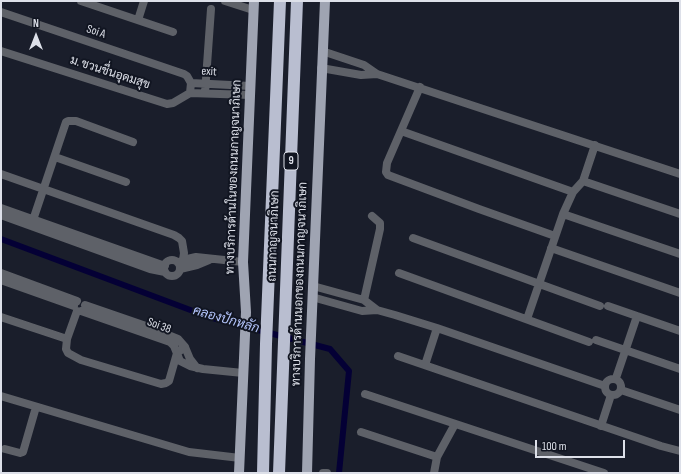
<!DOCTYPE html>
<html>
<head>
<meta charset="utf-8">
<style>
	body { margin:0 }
	#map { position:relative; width:681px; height:474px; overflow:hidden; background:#1a1e2b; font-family:"Sofia Sans Condensed",sans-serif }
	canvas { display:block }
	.frame { position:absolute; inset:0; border:2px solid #dde0e9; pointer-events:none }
	.north { position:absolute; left:16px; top:16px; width:40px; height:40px; -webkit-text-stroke:3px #111521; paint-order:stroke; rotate:0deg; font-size:11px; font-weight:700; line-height:16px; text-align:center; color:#dde0e9 }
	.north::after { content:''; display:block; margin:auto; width:14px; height:18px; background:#dde0e9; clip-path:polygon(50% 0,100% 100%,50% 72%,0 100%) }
	.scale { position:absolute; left:535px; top:440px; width:90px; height:18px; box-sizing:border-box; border:2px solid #dde0e9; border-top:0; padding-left:5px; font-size:12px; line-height:14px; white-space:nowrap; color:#dde0e9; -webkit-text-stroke:3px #111521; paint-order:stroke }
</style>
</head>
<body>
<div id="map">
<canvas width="681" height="474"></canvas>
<div class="frame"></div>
<div class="north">N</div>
<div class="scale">100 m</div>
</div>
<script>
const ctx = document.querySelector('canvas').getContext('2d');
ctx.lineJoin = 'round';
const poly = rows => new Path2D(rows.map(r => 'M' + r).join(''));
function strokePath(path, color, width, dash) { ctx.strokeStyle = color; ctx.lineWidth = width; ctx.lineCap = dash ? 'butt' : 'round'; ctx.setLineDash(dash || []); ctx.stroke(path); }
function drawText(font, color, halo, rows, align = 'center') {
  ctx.font = font + ' "Sofia Sans Condensed",Sarabun,sans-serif'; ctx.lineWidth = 4; ctx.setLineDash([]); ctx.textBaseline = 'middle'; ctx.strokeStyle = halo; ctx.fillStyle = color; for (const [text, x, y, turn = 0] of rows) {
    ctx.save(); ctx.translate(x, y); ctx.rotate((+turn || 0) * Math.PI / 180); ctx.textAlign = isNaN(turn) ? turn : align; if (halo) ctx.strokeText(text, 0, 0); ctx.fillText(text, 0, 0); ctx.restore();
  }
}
strokePath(poly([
	[1,239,209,317,330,349,349,371,339,473]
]), '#040035', 6);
strokePath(poly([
	[81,1,173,32],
	[225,1,253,10],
	[1,12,184,74,187,76,191,83,190,93,173,103,167,104,1,51],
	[138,20,144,1],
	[322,51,364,65,377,74,680,174],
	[321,68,361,75,377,74],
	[191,83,250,86],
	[420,87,387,163,386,172,388,175,479,209,555,236],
	[190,93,250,95],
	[205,93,211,9],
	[401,131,573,192],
	[55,157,126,182],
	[1,174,174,235,179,238,182,241,184,253,183,260],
	[583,181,680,214],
	[1,208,165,266],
	[563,214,680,254],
	[1,215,150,269,165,272],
	[31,226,66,122,68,121,76,121,133,142],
	[413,238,600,306],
	[551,248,680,293],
	'164 268a8 8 0 1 1 16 0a8 8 0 1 1-16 0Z',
	[178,263,183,260,196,257,243,262],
	[180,269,197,265,209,260],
	[1,273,77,301],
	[399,273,589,342],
	[1,280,74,306],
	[313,286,364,300,377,310],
	[312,297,362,311,377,310,395,315,437,328,605,386],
	[364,300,380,229,380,223,372,216],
	[85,305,146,326,178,339,185,347,190,359,197,368],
	[608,306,680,331],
	[77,311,67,339,66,349,68,353,81,360,161,384,166,383,169,381,177,353,185,347],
	[81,311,170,342,174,346,180,361,190,366,203,369,243,373],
	[1,317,67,339],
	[527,319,563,214,573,192,583,181,595,145],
	[596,340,680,369],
	[398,356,661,446,680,451],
	[425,365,437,328],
	[616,378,637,316],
	'605 387a8 8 0 1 1 16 0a8 8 0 1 1-16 0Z',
	[621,390,680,410],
	[365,394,604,473],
	[1,396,189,452,240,458],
	[601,426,611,395],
	[361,432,437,457],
	[5,449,20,453,23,452,36,407],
	[323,473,327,473],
	[434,473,437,457,455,424]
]), '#5e6168', 8);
strokePath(poly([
	[239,473,246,312,243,262,254,1],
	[307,473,310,359,325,1]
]), '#9fa4b2', 10);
strokePath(poly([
	[263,473,266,344,280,1],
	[279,473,297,1]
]), '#b9bed0', 12);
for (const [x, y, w] of [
	[291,161,14]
]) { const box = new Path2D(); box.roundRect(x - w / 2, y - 9, w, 18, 3); ctx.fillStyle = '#111521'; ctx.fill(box); strokePath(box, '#dde0e9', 1); }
drawText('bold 11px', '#dde0e9', null, [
	["9",291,161]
]);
drawText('12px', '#dde0e9', '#111521', [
	["Soi A",96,32,19],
	["exit",209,72,3],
	["ม. ชวนชื่นอุดมสุข",110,73,18],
	["ทางบริการด้านในของถนนกาญจนาภิเษก",234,177,-88],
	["ถนนกาญจนาภิเษก",274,236,-88],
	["ทางบริการด้านนอกของถนนกาญจนาภิเษก",300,284,-88],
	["Soi 38",159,326,21]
]);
drawText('italic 13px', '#b4c5fc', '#111521', [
	["คลองปักหลัก",226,320,16]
]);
</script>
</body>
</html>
